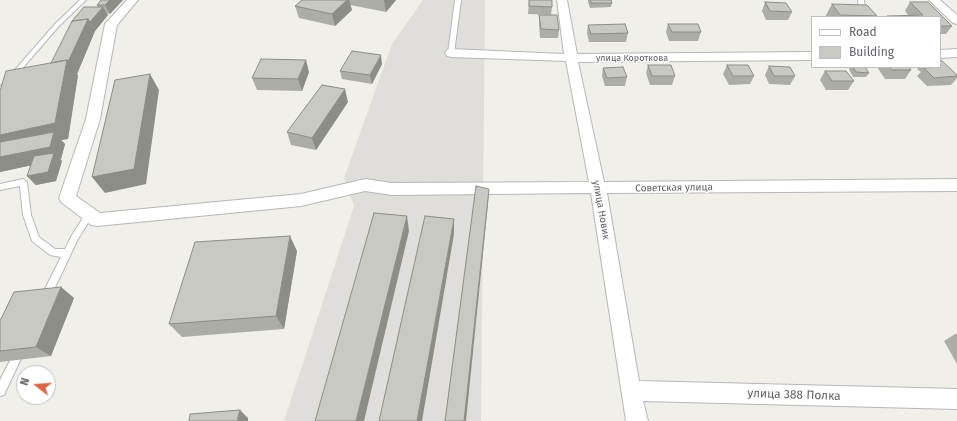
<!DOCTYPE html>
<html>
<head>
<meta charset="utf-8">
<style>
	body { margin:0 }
	#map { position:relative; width:957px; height:421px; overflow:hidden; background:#f0efe9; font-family:"Fira Sans",sans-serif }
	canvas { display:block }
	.legend { position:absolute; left:811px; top:16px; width:130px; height:52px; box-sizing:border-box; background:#fff; border:1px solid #bfc0c2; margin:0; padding:5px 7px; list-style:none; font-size:12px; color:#606267 }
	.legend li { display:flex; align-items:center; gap:8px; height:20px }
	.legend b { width:20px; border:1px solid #bfc0c2 }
	.north { position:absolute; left:16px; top:365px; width:40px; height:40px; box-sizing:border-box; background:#fff; border:1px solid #bfc0c2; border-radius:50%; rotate:287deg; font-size:11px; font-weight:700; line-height:16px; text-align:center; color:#606267 }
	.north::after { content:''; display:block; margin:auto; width:14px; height:18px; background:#d5674a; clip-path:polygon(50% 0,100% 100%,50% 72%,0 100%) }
</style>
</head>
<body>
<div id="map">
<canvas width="957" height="421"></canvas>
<ul class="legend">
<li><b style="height:5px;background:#fff"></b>Road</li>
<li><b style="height:11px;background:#c9c9c3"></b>Building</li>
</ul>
<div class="north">N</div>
</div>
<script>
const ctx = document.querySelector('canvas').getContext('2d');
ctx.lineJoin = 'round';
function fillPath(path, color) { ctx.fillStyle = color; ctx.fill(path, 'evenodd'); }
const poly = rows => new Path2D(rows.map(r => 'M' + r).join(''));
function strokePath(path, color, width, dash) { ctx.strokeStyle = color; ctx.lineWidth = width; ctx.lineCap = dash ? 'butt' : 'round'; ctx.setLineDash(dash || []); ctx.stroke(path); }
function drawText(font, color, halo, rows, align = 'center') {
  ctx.font = font + ' "Fira Sans",sans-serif'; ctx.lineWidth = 3; ctx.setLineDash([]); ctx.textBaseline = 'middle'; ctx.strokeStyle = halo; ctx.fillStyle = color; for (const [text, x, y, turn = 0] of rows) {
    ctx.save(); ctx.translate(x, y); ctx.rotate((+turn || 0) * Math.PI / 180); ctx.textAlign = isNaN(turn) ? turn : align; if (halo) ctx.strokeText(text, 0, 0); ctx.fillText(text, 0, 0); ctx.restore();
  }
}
fillPath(poly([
	[423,0,485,0,481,421,284,421,354,206,344,178,392,44]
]), '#dfdedb');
const service = poly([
	[80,0,86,0,59,26,2,92,0,93,0,87,55,24,80,0],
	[455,0,461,0,454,53,451,55,448,53,455,0],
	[858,0,864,0,865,10,870,17,864,17,859,10,858,0],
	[23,179,27,182,31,215,39,237,55,249,65,249,72,235,86,213,92,213,93,215,78,239,48,302,45,303,42,302,40,299,61,257,50,255,32,241,23,215,20,186,0,190,0,184,23,179],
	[20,345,23,347,25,350,4,395,0,396,0,380,17,347,20,345]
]);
const minor = poly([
	[127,0,138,0,117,25,100,119,76,196,100,213,301,194,365,179,392,183,589,182,566,61,451,57,447,56,445,53,447,50,451,49,564,54,557,0,567,0,577,54,812,52,812,60,578,62,604,182,957,179,957,191,607,193,639,381,957,389,957,409,643,401,648,421,626,421,591,193,392,195,365,191,301,206,97,226,91,225,61,202,59,198,86,119,105,24,127,0],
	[929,0,940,0,957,15,957,24,953,23,929,0],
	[957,49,957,57,940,58,940,50,957,49]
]);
strokePath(service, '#b6b7bb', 2);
strokePath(minor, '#b6b7bb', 2);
fillPath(service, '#fff');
fillPath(minor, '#fff');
fillPath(poly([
	[123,0,110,14,107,13,108,15,95,31,77,74,78,75,68,139,61,140,65,144,61,159,60,159,62,161,56,181,36,185,27,176,31,165,0,172,0,91,51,63,98,7,97,5],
	[302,0,396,0,386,12,350,5,352,10,335,26,299,18,295,6],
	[529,0,552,0,552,7,551,15,528,14],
	[588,0,611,0,612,3,611,7,590,8,588,2],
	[765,2,792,12,788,20,766,20,762,11],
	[910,2,928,2,952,26,946,34,940,34,940,17,886,17,887,16,909,16,905,11],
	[832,4,877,16,876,17,825,17],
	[539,15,559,30,558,38,540,38,539,24],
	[668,24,701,32,698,41,669,41,666,32],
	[588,25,628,33,626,42,589,42,587,33],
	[382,64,372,84,342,79,340,71],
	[648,65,675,76,672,85,650,85,646,73],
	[727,65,754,76,750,84,729,85,723,74],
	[769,66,795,76,790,85,769,84,765,75],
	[850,67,865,67,869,73,866,77,853,77,849,69],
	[877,67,909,67,911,70,905,79,885,79],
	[918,67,940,67,957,75,957,78,951,85,927,86,917,76,921,72,917,69],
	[603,68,627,77,625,86,605,86,602,76],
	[825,71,854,81,848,90,826,90,820,80],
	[309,72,302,91,257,90,252,78],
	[348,102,316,150,291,145,287,132],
	[297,251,284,329,182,337,169,324],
	[74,298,51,356,0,362,0,319],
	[955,334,957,334,957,364,944,341]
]), '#adada8');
fillPath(poly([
	[110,0,123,0,110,14,105,5],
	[347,0,349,0,352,10,335,26,332,14],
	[384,0,396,0,386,12],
	[103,7,108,15,95,31,90,22],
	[88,19,95,31,77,74,78,75,68,139,61,140,65,144,61,159,60,159,62,161,56,181,36,185,27,176,52,161,0,172,0,135,67,60],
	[381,55,382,64,372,84,370,75],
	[306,60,309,72,302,91,298,79],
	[150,74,159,90,146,184,105,193,92,177],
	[345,89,348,102,316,150,312,138],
	[489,189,488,204,466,421,464,421],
	[407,216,409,231,364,421,356,421],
	[454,219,454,234,422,421,417,421],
	[290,236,297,251,284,329,276,316],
	[61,287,74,298,51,356,36,347],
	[240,410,248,418,248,421,237,421]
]), '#8d8d88');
const building = poly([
	[101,0,110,0,105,5,97,5,101,0],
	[302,0,347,0,332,14,295,6,302,0],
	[529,0,552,0,552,7,529,6,529,0],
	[590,0,611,0,612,3,591,3,590,0],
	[765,2,786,3,792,12,770,11,765,2],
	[910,2,928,2,952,26,940,26,940,17,888,17,887,16,923,15,910,2],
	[832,4,867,5,877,16,840,15,832,4],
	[84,7,103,7,90,22,88,19,72,21,84,7],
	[539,15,557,15,559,30,541,29,539,15],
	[88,19,68,62,67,60,51,63,72,21,88,19],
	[625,24,628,33,591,34,588,25,625,24],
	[668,24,698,24,701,32,672,32,668,24],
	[352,51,381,55,370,75,340,71,352,51],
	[261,59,306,60,298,79,252,78,261,59],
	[940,59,957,75,957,76,934,78,924,68,940,67,940,59],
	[67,60,55,123,0,135,0,91,6,71,67,60],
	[648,65,671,65,675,76,652,76,648,65],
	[727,65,748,65,754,76,733,76,727,65],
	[769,66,790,67,795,76,774,76,769,66],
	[623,67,627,77,607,78,603,68,623,67],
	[853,67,865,67,869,73,856,72,853,67],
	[889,67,909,67,911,70,892,70,889,67],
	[825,71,846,71,854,81,832,81,825,71],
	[150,74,134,169,92,177,115,80,150,74],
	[322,85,345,89,312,138,287,132,322,85],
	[54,132,50,147,0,157,0,142,54,132],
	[54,153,48,172,27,176,34,156,54,153],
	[476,186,489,189,464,421,445,421,476,186],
	[374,213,407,216,356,421,315,421,374,213],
	[425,216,454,219,417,421,379,421,425,216],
	[290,236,276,316,169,324,195,242,290,236],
	[61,287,36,347,0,351,0,319,1,319,14,292,61,287],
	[240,410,237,421,189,421,190,414,240,410]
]);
fillPath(building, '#c9c9c3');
strokePath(building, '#8d8d88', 1);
drawText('9px', '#606267', '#fff', [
	["улица Короткова",632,58]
]);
drawText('10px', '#606267', '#fff', [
	["Советская улица",674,188,-1],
	["улица Новик",601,210,80]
]);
drawText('12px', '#606267', '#fff', [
	["улица 388 Полка",794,395,2]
]);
</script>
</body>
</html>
